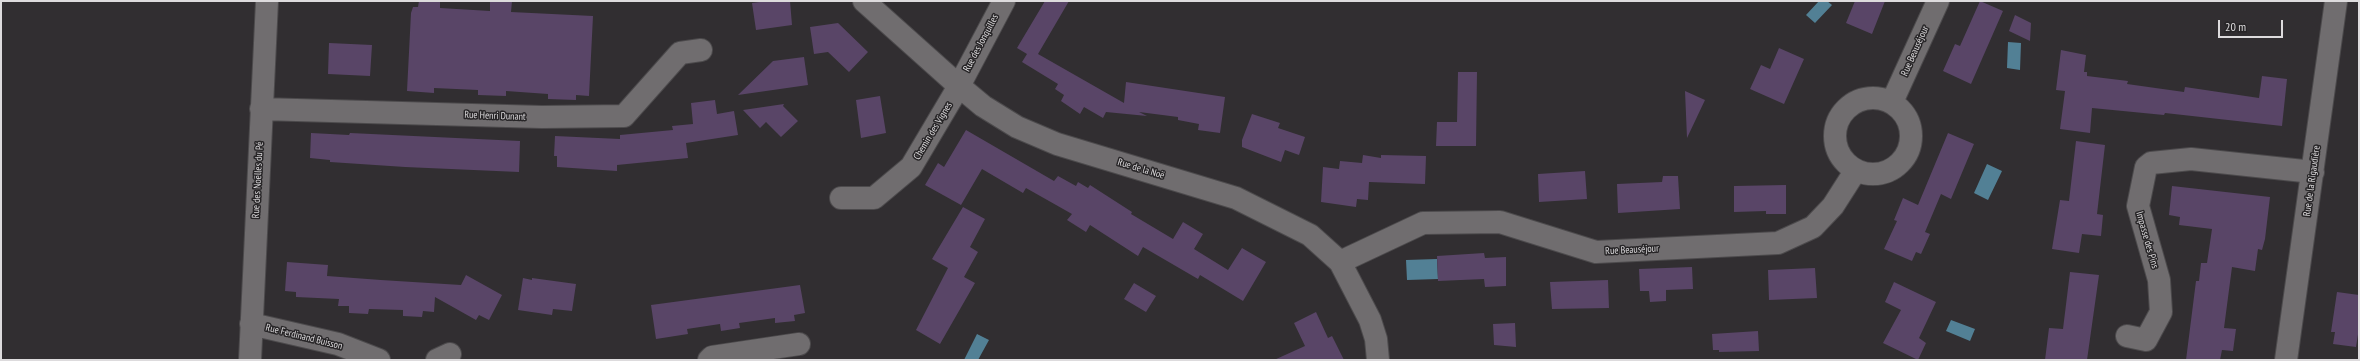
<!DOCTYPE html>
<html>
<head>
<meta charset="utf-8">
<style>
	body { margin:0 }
	#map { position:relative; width:2360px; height:361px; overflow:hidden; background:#312e31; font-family:"PT Sans Narrow",sans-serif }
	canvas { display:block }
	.frame { position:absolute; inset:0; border:2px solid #dddbdd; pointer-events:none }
	.scale { position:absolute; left:2218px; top:20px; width:65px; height:18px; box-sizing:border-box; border:2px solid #dddbdd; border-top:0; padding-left:5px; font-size:12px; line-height:14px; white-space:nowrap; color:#dddbdd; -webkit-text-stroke:3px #272527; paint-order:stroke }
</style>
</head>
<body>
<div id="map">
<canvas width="2360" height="361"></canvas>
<div class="frame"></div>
<div class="scale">20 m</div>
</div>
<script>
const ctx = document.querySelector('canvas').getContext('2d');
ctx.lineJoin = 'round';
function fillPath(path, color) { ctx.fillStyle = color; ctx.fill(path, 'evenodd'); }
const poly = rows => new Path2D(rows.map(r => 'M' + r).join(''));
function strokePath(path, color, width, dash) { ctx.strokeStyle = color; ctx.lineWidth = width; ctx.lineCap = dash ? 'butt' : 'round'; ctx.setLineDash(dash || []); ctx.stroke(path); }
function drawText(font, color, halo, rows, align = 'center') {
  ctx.font = font + ' "PT Sans Narrow",sans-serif'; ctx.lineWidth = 3; ctx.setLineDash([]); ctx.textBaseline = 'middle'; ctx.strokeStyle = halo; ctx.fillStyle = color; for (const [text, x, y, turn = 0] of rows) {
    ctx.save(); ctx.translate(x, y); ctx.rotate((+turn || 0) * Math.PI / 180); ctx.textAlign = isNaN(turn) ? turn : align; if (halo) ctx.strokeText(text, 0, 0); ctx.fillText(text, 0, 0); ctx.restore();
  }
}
fillPath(poly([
	[1819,1,1827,1,1832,5,1815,23,1806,15],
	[2008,42,2021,43,2020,70,2007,68],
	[1987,164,2002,171,1988,200,1974,193],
	[1437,259,1438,279,1407,280,1406,260],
	[1951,320,1975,329,1970,341,1946,331],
	[977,334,989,340,978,360,964,360]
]), '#528095');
fillPath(poly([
	[419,1,440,1,440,8,490,11,490,1,512,1,511,12,593,16,589,96,576,95,576,100,548,99,548,94,506,91,506,96,478,95,478,90,434,88,434,93,407,91,411,13,413,7,418,7],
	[767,1,790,1,792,25,756,30,752,3],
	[1045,1,1069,1,1038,54,1124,103,1126,82,1225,97,1220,133,1198,130,1199,124,1178,120,1178,117,1139,112,1147,116,1106,112,1103,118,1084,107,1080,114,1061,101,1064,95,1055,89,1058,84,1022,62,1027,54,1017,48],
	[1855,1,1885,1,1872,34,1846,23],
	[1980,1,2003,11,1971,84,1943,71,1955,44,1960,46],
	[2015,15,2031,23,2030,41,2009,31],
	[838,23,868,52,849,72,828,52,814,54,810,27],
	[329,43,372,45,370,76,328,74],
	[1779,48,1804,59,1784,104,1750,89,1761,65,1770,69],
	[2061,50,2086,55,2084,72,2087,72,2087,76,2128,81,2127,84,2184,92,2185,87,2259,98,2262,76,2287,79,2282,126,2165,113,2164,115,2092,108,2090,133,2060,129,2065,91,2056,90],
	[804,57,808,85,738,95,773,61],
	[1458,72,1477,72,1476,146,1436,146,1437,122,1457,122],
	[1685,91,1705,100,1687,138],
	[880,96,886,133,861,138,856,100],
	[715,100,717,114,734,111,738,135,686,143,688,158,617,165,617,171,557,167,557,156,554,156,555,136,620,139,620,135,673,130,672,126,693,124,691,103],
	[784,104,783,106,798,121,781,137,766,122,760,128,743,110],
	[1252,114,1280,123,1278,128,1305,137,1299,155,1285,150,1281,162,1242,147,1242,140],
	[966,130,1054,181,1058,176,1076,186,1078,182,1088,188,1090,185,1132,212,1131,214,1173,239,1183,222,1203,234,1194,249,1228,270,1242,248,1266,262,1243,301,1200,275,1198,279,1143,247,1138,256,1090,225,1086,232,1067,220,1072,214,1026,188,1023,193,982,169,961,205,925,185,938,163,944,167],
	[311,133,349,135,350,133,520,141,519,172,405,167,330,162,330,160,310,158],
	[1948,133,1974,144,1951,199,1941,194,1925,232,1930,234,1921,254,1916,252,1912,261,1884,249,1897,221,1894,220,1903,198,1918,205],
	[2076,141,2105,145,2097,214,2103,215,2101,236,2082,234,2079,253,2052,249,2060,200,2069,201],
	[1363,155,1381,158,1381,155,1426,156,1425,184,1369,182,1368,200,1357,199,1356,207,1321,202,1323,167,1339,169,1340,161,1362,163],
	[1585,171,1587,199,1539,202,1538,174],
	[1663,176,1678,176,1680,209,1618,213,1617,184,1662,182],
	[1786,185,1786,214,1766,214,1766,211,1734,212,1734,186],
	[2172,186,2270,197,2265,239,2262,250,2258,249,2255,271,2232,267,2224,328,2236,329,2233,351,2222,350,2220,360,2186,360,2196,281,2199,281,2201,263,2207,263,2212,229,2179,225,2180,217,2169,215],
	[963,207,985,219,970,247,978,252,964,277,975,283,940,344,916,330,948,268,932,259],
	[1484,253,1485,258,1506,257,1506,286,1485,287,1484,279,1438,281,1437,256],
	[287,262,328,265,327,276,381,280,461,285,466,275,502,295,489,320,479,315,476,320,435,297,434,312,423,311,422,317,403,316,403,310,369,309,368,314,349,313,349,306,338,306,339,299,296,297,296,292,285,291],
	[1692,267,1693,289,1666,290,1666,301,1650,302,1649,291,1640,291,1639,269],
	[1815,268,1817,298,1769,300,1768,270],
	[2070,272,2099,275,2087,360,2045,360,2049,328,2063,329],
	[523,278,532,280,532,278,576,284,572,311,553,309,552,315,518,310],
	[1608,280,1609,308,1552,309,1550,282],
	[1894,282,1936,302,1919,338,1926,343,1918,360,1883,343,1901,310,1885,302],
	[1134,283,1156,296,1146,312,1124,299],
	[800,285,805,313,794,315,795,321,775,323,775,318,739,323,740,328,721,331,720,324,687,329,688,334,656,339,651,305],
	[2337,292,2359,295,2359,328,2356,347,2333,344,2335,332,2331,332],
	[1316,312,1328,338,1332,336,1344,360,1274,360,1305,346,1294,323],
	[1515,323,1516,347,1494,345,1493,324],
	[1758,331,1759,351,1719,352,1719,350,1713,350,1712,334]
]), '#594567');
const street = poly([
	[864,1,959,86,983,106,1017,127,1057,144,1236,198,1310,235,1340,262,1370,320,1376,339,1378,360],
	'1835 136a38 38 0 1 1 76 0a38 38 0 1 1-76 0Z',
	[1892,102,1938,1],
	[261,109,542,117,624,116,680,53,701,50],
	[841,198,874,198,911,167,959,86,1004,1],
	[1340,262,1423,223,1500,222,1596,252,1778,243,1813,227,1833,206,1856,170],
	[251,324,338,344,379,360],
	[2127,336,2146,340,2161,312,2159,280,2138,206,2146,167,2151,163,2191,159,2313,172],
	[250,360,267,1],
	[437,360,450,354],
	[709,360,712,357,799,344],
	[2286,360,2336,1]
]);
strokePath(street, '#4c4a4c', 24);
strokePath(street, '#706d6f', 22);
drawText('10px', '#dddbdd', '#272527', [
	["Rue des Jonquilles",981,43,-62],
	["Rue Beauséjour",1915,51,-66],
	["Rue Henri Dunant",495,116,2],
	["Chemin des Vignes",933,131,-59],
	["Rue de la Noë",1141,169,17],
	["Rue des Noëlles du Pé",258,180,-87],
	["Rue de la Rigaudière",2312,181,-82],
	["Impasse des Pins",2147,240,74],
	["Rue Beauséjour",1632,250,-3],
	["Rue Ferdinand Buisson",304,337,14]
]);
</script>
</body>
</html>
